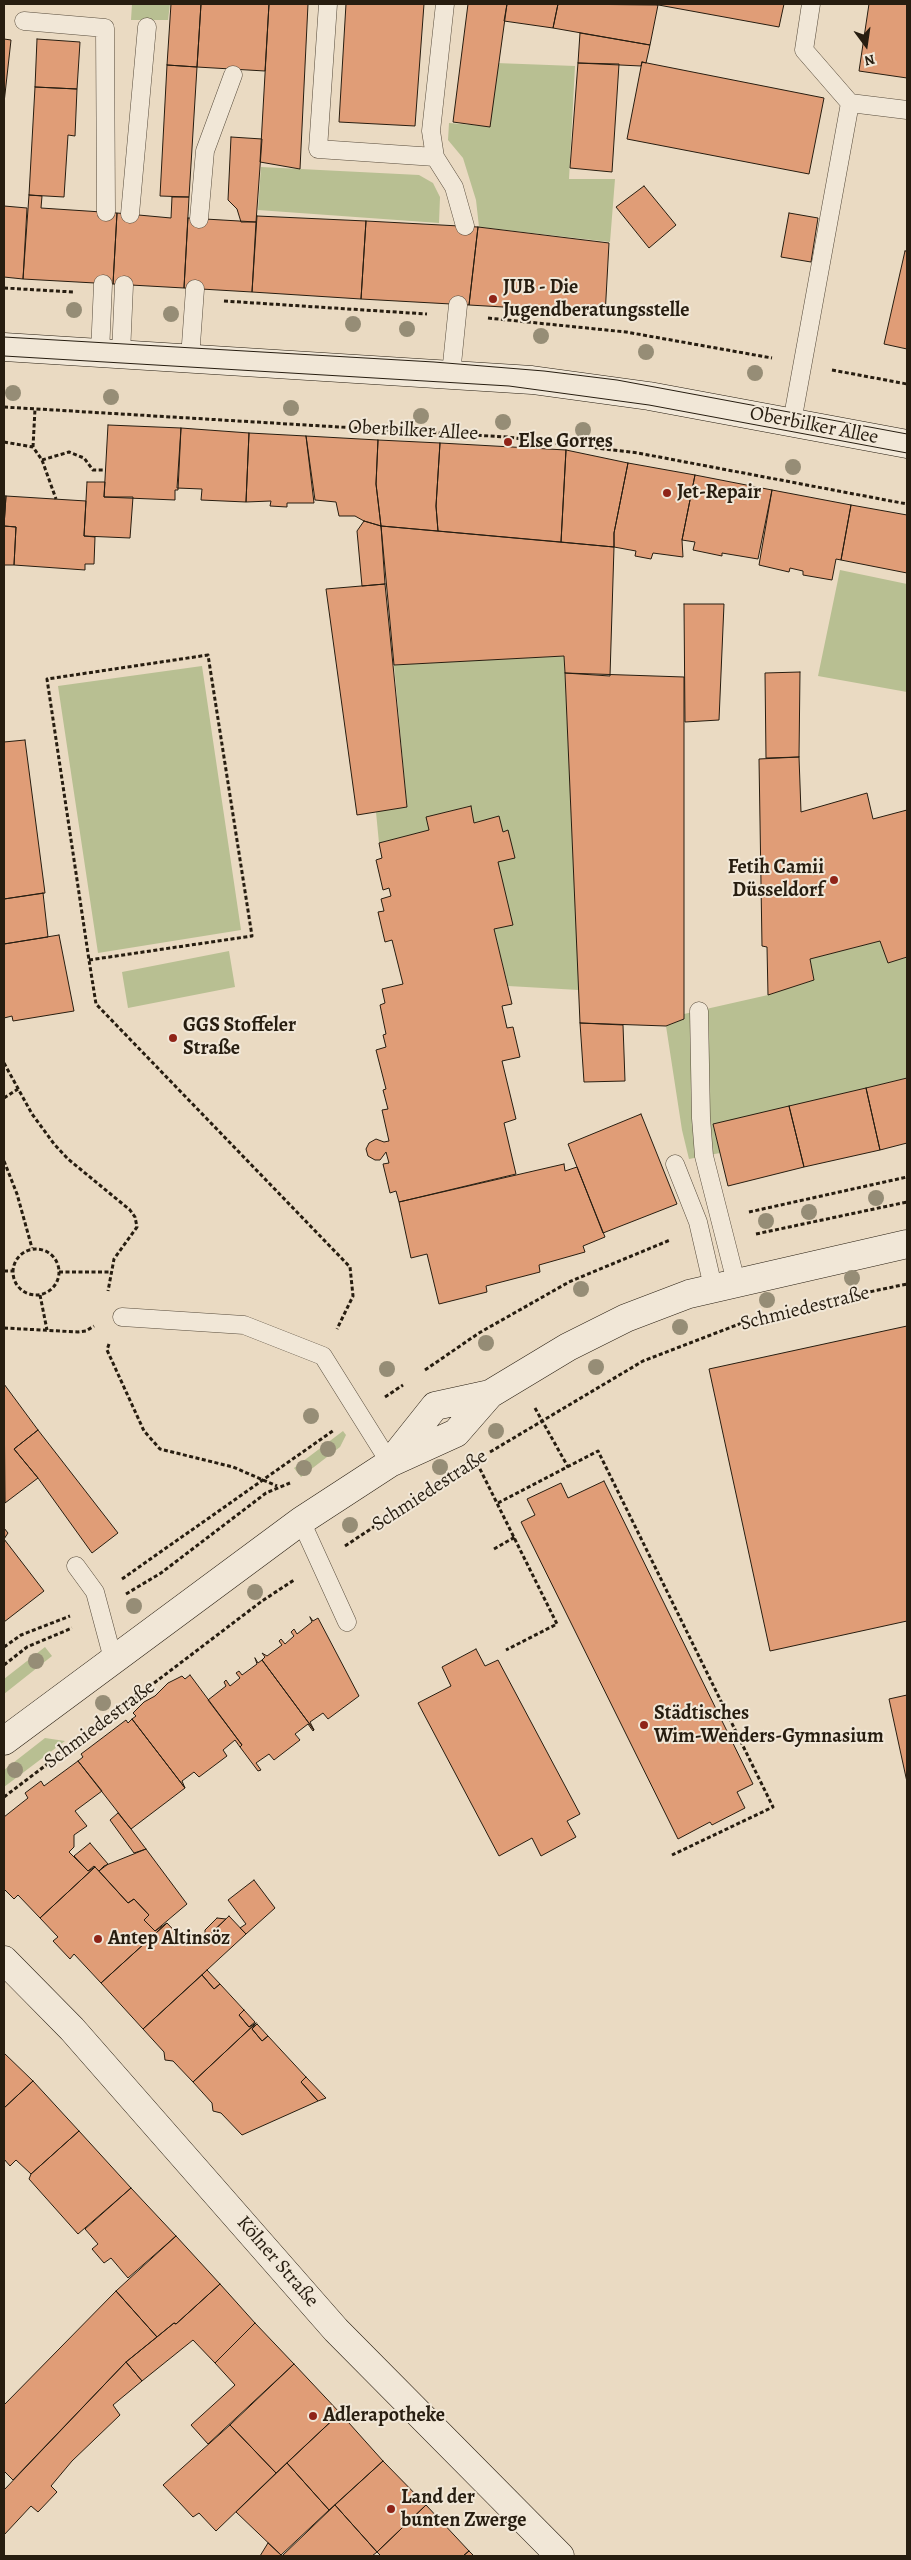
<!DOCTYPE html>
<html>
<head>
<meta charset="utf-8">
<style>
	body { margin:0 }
	#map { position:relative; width:911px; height:2560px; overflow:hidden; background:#eadac2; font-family:Alegreya,serif }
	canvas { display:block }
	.frame { position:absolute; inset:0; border:5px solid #271d10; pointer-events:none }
	.north { position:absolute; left:841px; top:20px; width:50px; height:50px; -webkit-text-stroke:4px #f1e7d7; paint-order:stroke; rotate:166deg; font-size:14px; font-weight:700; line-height:20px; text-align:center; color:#271d10 }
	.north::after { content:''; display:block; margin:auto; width:18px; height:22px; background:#271d10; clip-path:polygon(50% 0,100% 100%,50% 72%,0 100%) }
</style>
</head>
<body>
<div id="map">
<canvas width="911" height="2560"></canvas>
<div class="frame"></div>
<div class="north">N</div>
</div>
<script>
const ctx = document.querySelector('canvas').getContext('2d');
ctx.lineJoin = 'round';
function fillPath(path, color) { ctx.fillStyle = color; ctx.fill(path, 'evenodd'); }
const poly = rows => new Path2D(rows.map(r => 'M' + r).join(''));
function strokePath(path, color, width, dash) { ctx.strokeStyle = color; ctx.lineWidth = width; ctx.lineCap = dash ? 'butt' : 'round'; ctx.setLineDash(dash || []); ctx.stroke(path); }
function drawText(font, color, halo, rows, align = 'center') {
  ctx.font = font + ' Alegreya,serif'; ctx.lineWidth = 4; ctx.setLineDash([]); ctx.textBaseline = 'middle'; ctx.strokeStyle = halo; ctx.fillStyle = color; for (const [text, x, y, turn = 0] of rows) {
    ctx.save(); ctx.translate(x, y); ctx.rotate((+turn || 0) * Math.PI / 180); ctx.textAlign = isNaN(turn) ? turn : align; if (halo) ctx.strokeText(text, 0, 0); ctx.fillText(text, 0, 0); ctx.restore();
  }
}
fillPath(poly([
	[132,4,170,4,168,20,131,20],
	[496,63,575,66,569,179,615,179,610,242,479,227,476,200,463,158,448,140,449,123,485,126],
	[261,167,419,175,433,183,440,197,439,223,258,210],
	[840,570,907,584,907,692,818,676],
	[564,656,579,990,508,986,494,929,512,925,498,862,508,831,503,832,499,817,474,823,470,806,427,817,429,830,379,843,376,812,407,807,394,665],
	[202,666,241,930,98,953,58,686],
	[880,941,888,963,907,957,907,1078,713,1125,720,1153,689,1159,682,1130,666,1026,684,1019,684,1014,768,995,814,980,810,959],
	[229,951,235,987,128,1008,122,972],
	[343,1431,346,1435,340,1447,301,1477,294,1468],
	[45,1647,52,1656,4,1694,4,1679],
	[45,1738,65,1741,4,1787,4,1770]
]), '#b8bf92');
const building = poly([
	[171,4,201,4,197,67,167,65,171,4],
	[201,4,269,4,265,71,197,67,201,4],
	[269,4,308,4,300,169,260,162,269,4],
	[346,4,424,4,415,126,339,122,346,4],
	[468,4,507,4,490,127,453,122,468,4],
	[507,4,558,4,553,28,504,21,507,4],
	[558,4,658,5,650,45,553,28,558,4],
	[653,4,784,4,779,27,653,4],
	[869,4,907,4,907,78,859,71,869,4],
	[580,33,650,45,646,63,642,62,641,66,578,63,580,33],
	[4,39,11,40,4,103,4,39],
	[37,39,80,42,77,89,35,87,37,39],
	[642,62,824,98,809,174,627,139,642,62],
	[578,63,619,64,612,172,570,168,578,63],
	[167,65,197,67,189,197,160,196,167,65],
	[35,87,77,89,75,136,68,135,64,197,29,195,35,87],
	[231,137,262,139,256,222,241,222,237,209,228,200,231,137],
	[644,186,676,225,649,248,616,207,644,186],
	[29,195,42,196,41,208,117,213,113,284,23,279,29,195],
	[172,197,189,197,184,288,113,284,117,213,171,218,172,197],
	[4,206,27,208,23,279,4,277,4,206],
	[789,213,818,218,811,262,781,257,789,213],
	[257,216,366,221,361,299,252,292,257,216],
	[188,218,256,222,252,292,184,288,188,218],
	[366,221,478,227,469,305,361,299,366,221],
	[478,227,609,243,605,316,589,312,469,305,478,227],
	[905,251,907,251,907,349,884,344,905,251],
	[108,425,181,428,178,490,175,490,175,500,104,497,108,425],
	[181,428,249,433,246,502,201,500,202,489,177,488,181,428],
	[249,433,306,436,314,503,287,503,287,507,270,506,271,501,246,502,249,433],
	[306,436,378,440,376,484,381,526,364,521,355,516,339,516,336,502,315,500,306,436],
	[378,440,440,443,436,506,438,531,381,526,376,484,378,440],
	[440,443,566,450,561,542,438,531,436,506,440,443],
	[566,450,628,463,614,533,614,547,561,542,566,450],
	[628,463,695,475,682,540,683,557,653,553,651,559,635,556,636,551,614,547,614,533,628,463],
	[695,475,772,490,758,559,722,553,722,556,693,550,695,542,682,540,695,475],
	[87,482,105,482,104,497,133,497,130,538,84,536,87,482],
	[772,490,851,505,841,560,836,559,832,580,803,575,803,571,790,568,789,572,759,565,772,490],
	[4,496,6,496,4,526,16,527,14,565,4,565,4,496],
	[6,496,86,501,84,536,95,537,94,564,85,564,85,570,14,565,16,527,4,526,6,496],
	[851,505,907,515,907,573,841,560,851,505],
	[364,521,381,526,385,584,362,586,357,531,364,521],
	[381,526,614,547,610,676,565,673,564,656,394,665,381,526],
	[385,584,407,807,357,815,326,589,385,584],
	[684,604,724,604,719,720,685,722,684,604],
	[800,672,799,757,766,758,765,673,800,672],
	[565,673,684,677,684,1019,666,1026,580,1023,565,673],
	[25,740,45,893,4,899,4,742,25,740],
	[799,757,801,812,867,793,873,819,907,810,907,957,888,963,880,941,810,959,814,980,768,995,767,947,762,946,759,759,799,757],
	[471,806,474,823,499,816,503,832,508,830,515,858,498,862,513,925,494,929,512,1004,502,1006,507,1028,513,1027,520,1057,502,1061,516,1119,504,1123,516,1174,399,1202,396,1191,390,1193,383,1164,389,1163,386,1152,380,1160,375,1160,368,1156,366,1149,369,1143,376,1139,384,1142,389,1141,382,1110,388,1109,383,1090,386,1089,376,1050,386,1047,383,1035,386,1034,380,1005,385,1003,382,989,403,984,392,940,385,942,378,912,384,911,381,899,391,896,389,888,383,890,376,860,382,858,379,843,429,830,426,817,471,806],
	[43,893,48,937,4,944,4,899,43,893],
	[59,935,74,1011,13,1021,12,1016,4,1018,4,944,59,935],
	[580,1023,623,1025,625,1081,584,1082,580,1023],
	[907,1078,907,1143,880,1150,866,1088,907,1078],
	[866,1088,880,1150,804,1167,789,1106,866,1088],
	[789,1106,804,1167,728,1186,713,1124,789,1106],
	[641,1114,677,1204,603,1233,568,1144,641,1114],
	[564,1164,565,1171,577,1167,605,1237,583,1246,585,1252,539,1265,540,1272,486,1286,487,1292,439,1304,427,1254,411,1258,399,1202,564,1164],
	[907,1326,907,1621,770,1651,709,1369,907,1326],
	[4,1384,38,1430,14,1449,38,1478,5,1503,4,1384],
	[38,1430,118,1533,92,1553,38,1478,14,1449,38,1430],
	[604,1481,753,1784,737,1792,745,1808,712,1825,710,1822,678,1839,521,1522,535,1515,527,1499,561,1483,568,1498,604,1481],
	[4,1528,8,1533,4,1539,4,1528],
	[4,1539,44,1591,4,1622,4,1539],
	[310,1617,313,1621,318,1618,359,1696,328,1719,323,1713,310,1722,314,1730,262,1660,265,1657,262,1653,267,1656,282,1645,279,1641,281,1639,285,1644,294,1636,291,1632,294,1629,297,1634,312,1622,310,1617],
	[476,1649,485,1666,498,1660,580,1814,567,1821,576,1837,541,1856,532,1838,499,1856,418,1703,451,1686,442,1667,476,1649],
	[255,1658,258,1663,262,1660,314,1730,313,1731,308,1724,295,1734,300,1740,274,1760,269,1754,256,1763,261,1770,258,1771,240,1747,242,1745,208,1700,226,1686,224,1682,226,1680,230,1686,240,1678,236,1673,239,1671,242,1675,257,1664,255,1658],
	[190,1675,242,1745,240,1747,235,1740,223,1750,227,1756,199,1777,194,1772,182,1781,185,1788,132,1719,136,1716,133,1713,144,1702,155,1696,168,1683,182,1676,185,1679,190,1675],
	[907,1695,907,1782,889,1699,907,1695],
	[132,1719,185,1788,131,1829,78,1761,83,1757,81,1754,89,1748,126,1720,128,1723,132,1719],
	[78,1761,102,1791,75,1811,87,1826,74,1835,74,1847,69,1852,88,1871,95,1867,40,1918,18,1895,14,1899,4,1889,4,1817,28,1798,25,1793,41,1781,44,1786,78,1761],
	[118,1813,131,1829,146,1849,134,1853,110,1820,118,1813],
	[90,1843,108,1864,99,1871,94,1866,88,1871,74,1856,90,1843],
	[146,1849,187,1904,155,1931,144,1920,149,1915,134,1899,128,1903,99,1871,104,1866,146,1849],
	[95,1867,128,1903,134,1899,149,1915,144,1920,155,1931,167,1923,101,1983,74,1954,70,1959,53,1941,58,1937,40,1918,95,1867],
	[254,1880,275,1908,246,1934,240,1928,246,1924,228,1900,254,1880],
	[229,1916,246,1934,143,2029,101,1983,167,1923,186,1943,191,1938,205,1939,229,1916],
	[217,1918,226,1919,205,1939,205,1930,217,1918],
	[207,1970,220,1984,214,1989,202,1975,207,1970],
	[202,1975,214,1989,220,1984,244,2010,239,2015,249,2027,256,2023,193,2082,173,2061,165,2060,164,2052,143,2029,202,1975],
	[244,2010,255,2022,249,2027,239,2015,244,2010],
	[256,2023,252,2029,262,2041,268,2036,306,2077,301,2082,318,2101,242,2135,221,2113,213,2111,212,2103,193,2082,256,2023],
	[257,2024,268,2036,262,2041,252,2029,257,2024],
	[4,2053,33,2081,4,2108,4,2053],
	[306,2077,326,2098,318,2101,301,2082,306,2077],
	[33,2081,79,2131,31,2174,16,2160,10,2166,4,2159,4,2108,33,2081],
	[79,2131,131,2188,78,2234,29,2179,31,2174,79,2131],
	[131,2188,176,2236,128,2278,111,2258,104,2263,92,2249,98,2244,85,2229,131,2188],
	[176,2236,220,2284,176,2324,174,2323,157,2337,116,2291,176,2236],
	[220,2284,255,2323,215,2363,193,2340,142,2381,126,2362,174,2323,176,2324,220,2284],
	[116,2291,157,2337,126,2362,13,2480,4,2471,4,2405,116,2291],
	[255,2323,294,2364,208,2444,191,2425,235,2385,215,2363,255,2323],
	[126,2362,142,2381,113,2405,120,2415,72,2461,51,2486,57,2492,38,2512,31,2506,4,2535,4,2490,126,2362],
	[294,2364,340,2413,276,2473,230,2425,294,2364],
	[340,2413,383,2461,329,2510,287,2463,340,2413],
	[230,2425,276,2473,216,2531,199,2513,193,2517,163,2485,230,2425],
	[383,2461,426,2505,377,2552,335,2505,383,2461],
	[287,2463,329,2510,281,2555,236,2512,287,2463],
	[335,2505,377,2552,372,2556,282,2556,335,2505],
	[426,2505,469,2551,463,2556,381,2556,377,2552,426,2505],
	[268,2543,281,2555,282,2556,260,2556,268,2543],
	[469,2551,474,2556,463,2556,469,2551]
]);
fillPath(building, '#e09d77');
strokePath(building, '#271d10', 1);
const lane = poly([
	[328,4,318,149,435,157],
	[445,4,431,131,435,157,454,187,465,226],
	[811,4,804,50,850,103,907,110],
	[24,21,105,28,106,212],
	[130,214,147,27],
	[199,219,205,151,233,75],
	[100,353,103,284],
	[121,354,124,285],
	[190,358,195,289],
	[451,374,458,305],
	[792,422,850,103],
	[699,1011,701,1118,704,1156,736,1282],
	[675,1164,698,1222,713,1287],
	[122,1317,244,1325,323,1356,390,1463],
	[301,1521,347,1622],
	[76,1566,95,1592,113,1659]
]);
const secondary = poly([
	[4,347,532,380,649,396,907,444],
	[392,1460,435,1406,490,1394],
	[4,1741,301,1521,390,1463,456,1433,490,1394,568,1347,626,1318,689,1294,907,1244],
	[4,1960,72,2029,336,2330,560,2556]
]);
strokePath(lane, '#584c3c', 19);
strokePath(secondary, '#271d10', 29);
strokePath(poly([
	[4,288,73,292],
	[224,301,427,314],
	[488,318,626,332,772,358],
	[832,370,907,384],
	[4,407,507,437,638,453,907,504],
	[4,442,33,447,42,460,56,499],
	[33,447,35,409],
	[42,460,69,452,84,458,93,470,105,470],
	[89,960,252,936,208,655,47,679,89,960,96,1004,350,1267,353,1296,337,1329],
	[4,1063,32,1114,54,1144,68,1159,130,1210,135,1217,137,1227,114,1259,108,1291],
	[4,1098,18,1089],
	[4,1161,17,1194,32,1248],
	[749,1212,907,1177],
	[756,1234,907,1202],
	'13 1272a23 23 0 1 1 46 0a23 23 0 1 1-46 0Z',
	[4,1271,13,1271],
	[59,1272,111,1272],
	[864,1293,907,1284],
	[40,1295,47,1330],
	[4,1328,78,1332,86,1331,94,1326],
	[109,1344,107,1350,144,1431,160,1449,233,1467,277,1486],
	[425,1370,479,1333,569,1282,670,1240],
	[385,1397,403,1385],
	[535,1408,568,1467],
	[490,1452,643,1361,755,1318],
	[477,1463,557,1624,506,1650],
	[498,1503,598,1451,773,1807,672,1855],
	[345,1546,446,1479],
	[494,1549,515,1537],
	[122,1579,334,1430],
	[126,1594,161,1573,266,1493,290,1483],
	[4,1647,21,1635,70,1616],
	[4,1665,27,1647,72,1628],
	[4,1797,262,1601,294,1580]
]), '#271d10', 3, [4, 2.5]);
strokePath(lane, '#f1e7d7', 18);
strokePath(secondary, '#f1e7d7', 28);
strokePath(poly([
	[4,337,434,362,544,371,617,380,907,434],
	[4,356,509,386,649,405,907,453]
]), '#271d10', 1);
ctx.fillStyle = '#968d76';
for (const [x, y] of [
	[74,310],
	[171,314],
	[353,324],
	[407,329],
	[541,336],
	[646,352],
	[755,373],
	[13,393],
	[111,397],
	[291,408],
	[421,416],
	[503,422],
	[583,430],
	[793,467],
	[876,1198],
	[809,1212],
	[766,1221],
	[852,1278],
	[581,1289],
	[767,1300],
	[680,1327],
	[486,1343],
	[596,1367],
	[387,1369],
	[311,1416],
	[496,1431],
	[328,1449],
	[440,1467],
	[304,1468],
	[350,1525],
	[255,1592],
	[134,1606],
	[36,1661],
	[103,1703],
	[15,1770]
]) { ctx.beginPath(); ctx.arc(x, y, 8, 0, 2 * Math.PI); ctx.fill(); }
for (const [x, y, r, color] of [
	[493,299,5,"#8f2418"],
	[508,442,5,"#8f2418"],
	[667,493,5,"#8f2418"],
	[834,880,5,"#8f2418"],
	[173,1038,5,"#8f2418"],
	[644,1725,5,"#8f2418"],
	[98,1939,5,"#8f2418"],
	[313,2416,5,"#8f2418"],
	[391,2509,5,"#8f2418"]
]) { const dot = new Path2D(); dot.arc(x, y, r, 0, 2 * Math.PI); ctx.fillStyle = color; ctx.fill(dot); strokePath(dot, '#f1e7d7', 2); }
drawText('bold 20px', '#271d10', '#f1e7d7', [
	["JUB - Die",503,288],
	["Jugendberatungsstelle",503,311],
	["Else Gorres",518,442],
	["Jet-Repair",677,493],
	["Fetih Camii",824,868,"right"],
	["Düsseldorf",824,891,"right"],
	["GGS Stoffeler",183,1026],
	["Straße",183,1049],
	["Städtisches",654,1714],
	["Wim-Wenders-Gymnasium",654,1737],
	["Antep Altinsöz",108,1939],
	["Adlerapotheke",323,2416],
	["Land der",401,2498],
	["bunten Zwerge",401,2521]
], 'left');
drawText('20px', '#271d10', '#f1e7d7', [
	["Oberbilker Allee",814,426,11],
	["Oberbilker Allee",413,431,3],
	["Schmiedestraße",805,1309,-14],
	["Schmiedestraße",430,1491,-33],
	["Schmiedestraße",100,1725,-37],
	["Kölner Straße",277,2262,49]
]);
</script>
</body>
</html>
